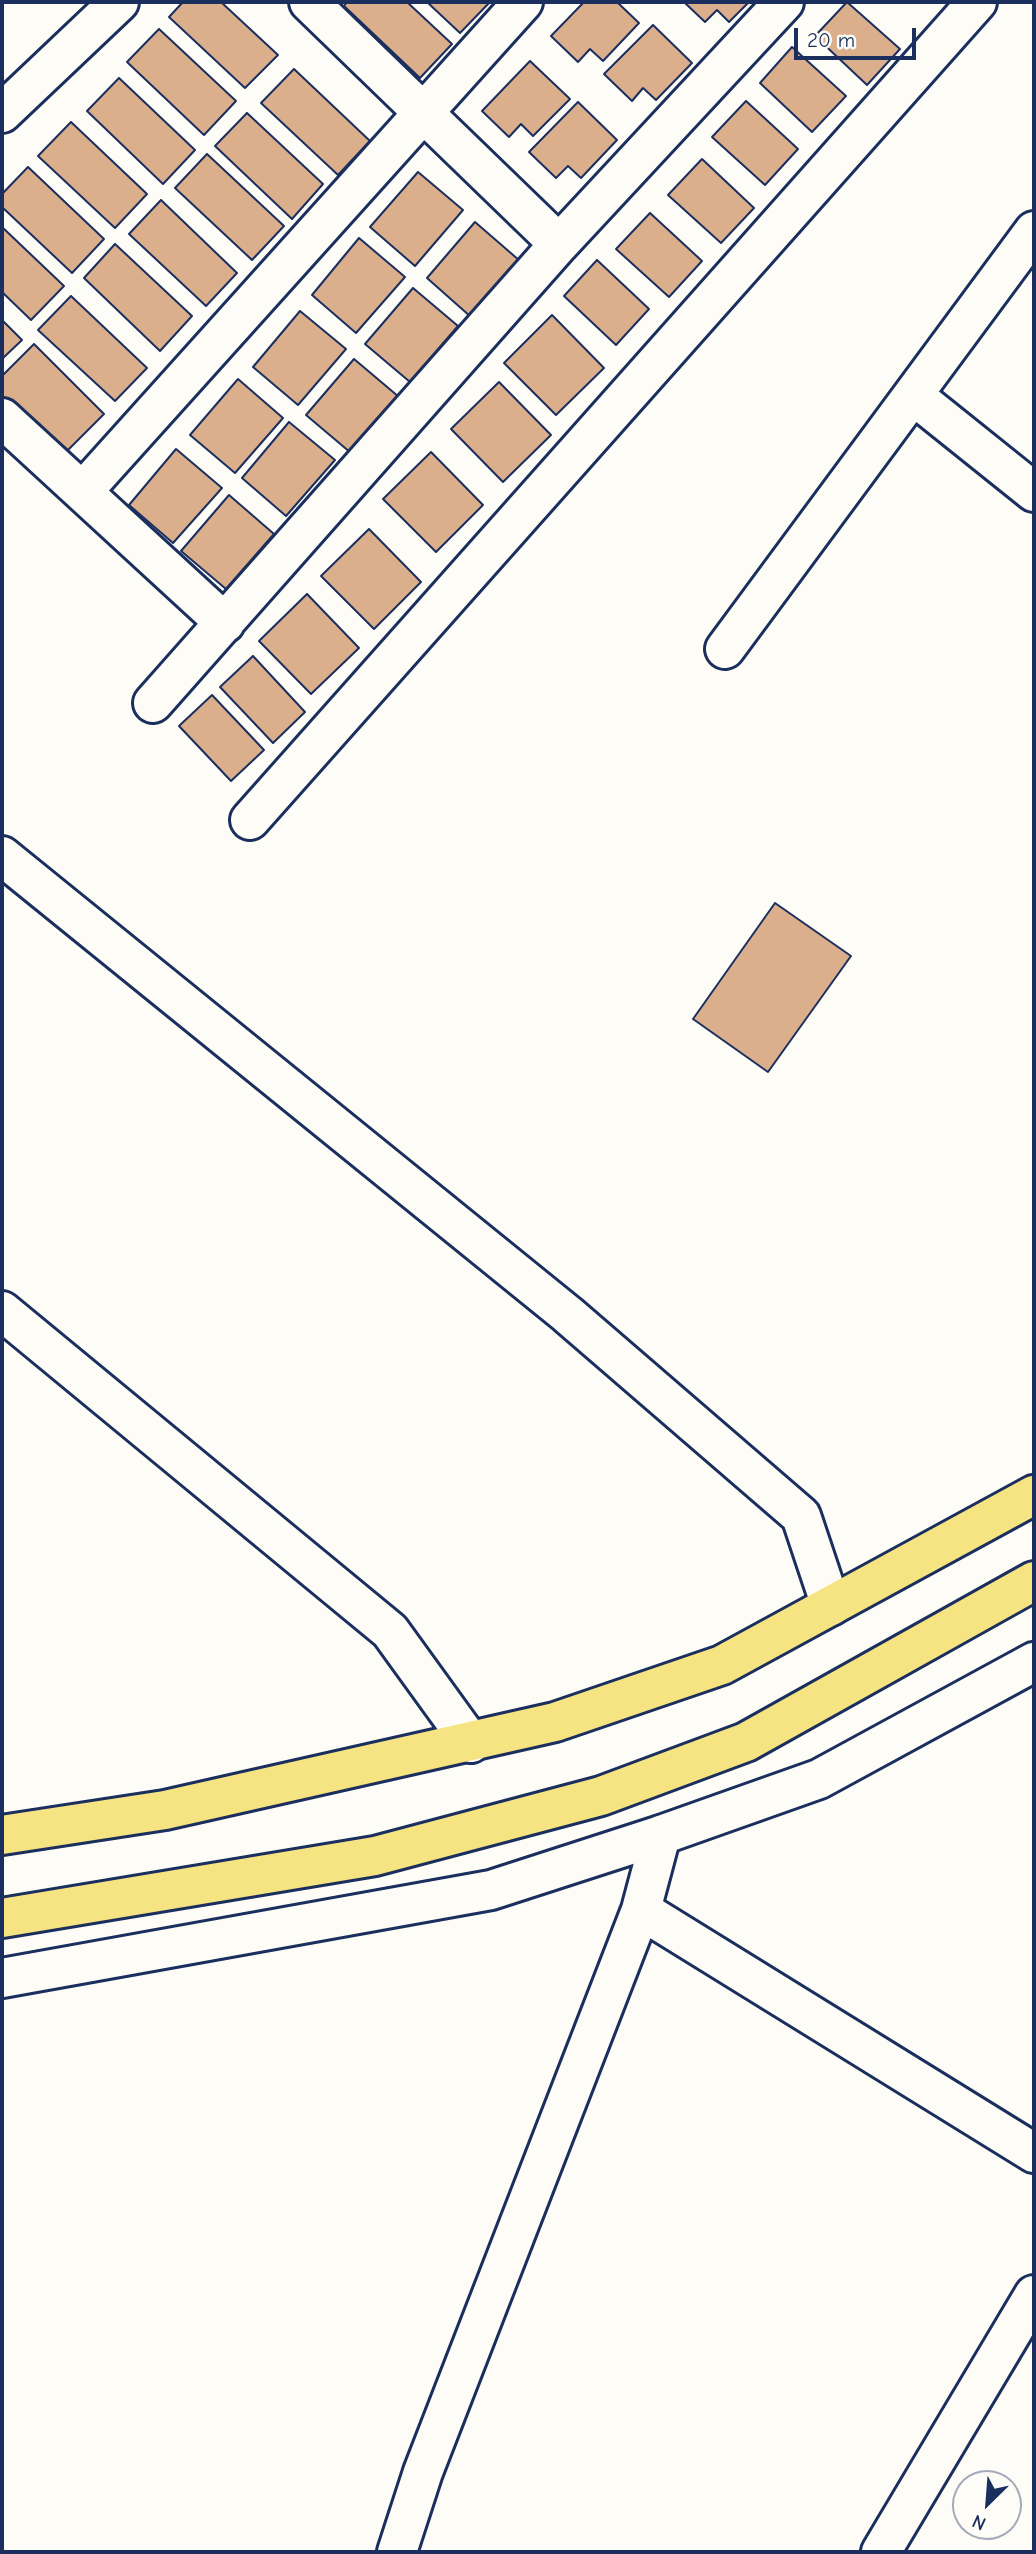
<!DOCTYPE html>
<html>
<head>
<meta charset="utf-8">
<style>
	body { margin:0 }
	#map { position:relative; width:1036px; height:2554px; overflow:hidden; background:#fdfcf7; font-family:"Comic Neue",sans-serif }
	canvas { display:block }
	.frame { position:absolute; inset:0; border:4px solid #1b2f5e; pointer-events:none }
	.north { position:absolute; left:952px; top:2470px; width:70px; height:70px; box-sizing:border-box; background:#fdfcf7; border:2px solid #a3aaba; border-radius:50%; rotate:205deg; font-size:19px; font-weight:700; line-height:28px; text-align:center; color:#1b2f5e }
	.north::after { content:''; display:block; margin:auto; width:24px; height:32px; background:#1b2f5e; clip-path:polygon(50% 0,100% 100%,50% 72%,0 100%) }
	.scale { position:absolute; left:794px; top:28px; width:122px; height:32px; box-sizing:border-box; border:4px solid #1b2f5e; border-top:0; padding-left:9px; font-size:21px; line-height:24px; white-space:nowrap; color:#1b2f5e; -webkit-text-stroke:5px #fdfcf7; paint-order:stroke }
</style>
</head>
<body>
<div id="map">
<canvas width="1036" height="2554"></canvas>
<div class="frame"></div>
<div class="north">N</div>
<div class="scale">20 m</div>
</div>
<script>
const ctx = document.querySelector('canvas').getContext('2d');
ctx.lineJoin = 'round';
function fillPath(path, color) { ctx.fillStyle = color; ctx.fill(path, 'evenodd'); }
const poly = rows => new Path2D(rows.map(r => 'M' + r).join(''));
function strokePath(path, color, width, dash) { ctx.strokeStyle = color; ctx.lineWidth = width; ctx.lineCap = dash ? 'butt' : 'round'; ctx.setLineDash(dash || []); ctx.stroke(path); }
const building = poly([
	[183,2,221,2,278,55,245,88,169,17,183,2],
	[347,2,407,2,452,44,420,78,344,6,347,2],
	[427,2,490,2,460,33,427,2],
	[584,2,617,2,639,23,603,61,590,49,578,62,551,36,584,2],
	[684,2,749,2,729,22,717,10,705,22,684,2],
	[847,2,900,49,867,85,815,36,847,2],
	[653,25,692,63,656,100,643,88,632,101,604,74,653,25],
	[159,29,236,101,204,135,127,62,159,29],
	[792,47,846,96,812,132,760,83,792,47],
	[530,61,570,99,533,136,521,124,509,137,482,111,530,61],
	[294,69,370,141,338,175,261,103,294,69],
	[119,78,195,150,163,184,87,111,119,78],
	[746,101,798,149,765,185,712,137,746,101],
	[578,102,617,140,581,178,568,166,556,178,529,152,578,102],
	[247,113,323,184,292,219,215,146,247,113],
	[71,122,147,194,115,228,38,156,71,122],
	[207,154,284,226,252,260,175,188,207,154],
	[702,159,754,208,721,243,668,195,702,159],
	[28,167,104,239,72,273,2,207,2,194,28,167],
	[418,172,463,210,415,266,370,227,418,172],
	[161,200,237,273,206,306,129,234,161,200],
	[650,213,702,261,669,297,616,249,650,213],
	[475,222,520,261,471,317,427,278,475,222],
	[2,227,64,286,31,320,2,292,2,227],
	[359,238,405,277,356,333,312,295,359,238],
	[115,244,192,316,160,351,84,278,115,244],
	[597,260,649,309,616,345,564,296,597,260],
	[413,288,458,326,410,382,365,344,413,288],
	[71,296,147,368,115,401,38,330,71,296],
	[300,311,346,349,298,405,253,367,300,311],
	[552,315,604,368,556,415,504,363,552,315],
	[2,320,22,340,2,359,2,320],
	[34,344,104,414,61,457,2,397,2,376,34,344],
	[354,359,399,397,351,453,306,415,354,359],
	[238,379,283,418,235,473,190,435,238,379],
	[499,382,551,435,503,482,451,429,499,382],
	[289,422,335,460,286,516,242,478,289,422],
	[176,449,222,488,173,543,129,505,176,449],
	[431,452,483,505,436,552,383,499,431,452],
	[229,495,274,534,226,589,181,551,229,495],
	[369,529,421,582,374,629,321,576,369,529],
	[307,594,359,648,311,694,259,641,307,594],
	[253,656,305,712,273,743,220,687,253,656],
	[212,695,264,750,231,781,179,726,212,695],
	[775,903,851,956,768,1072,693,1019,775,903]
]);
fillPath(building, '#dbae8c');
strokePath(building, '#1b2f5e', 2);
const minor = poly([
	[309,2,559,244],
	[2,113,119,2],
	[913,395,1034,492],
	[2,418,225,623],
	[83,491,523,2],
	[725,649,1034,231],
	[153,703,559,244,784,2],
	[250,820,977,2],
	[2,856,567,1314,801,1516,831,1606],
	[641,1910,1034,2153],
	[397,2552,423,2472,641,1910,661,1835],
	[881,2552,1034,2295]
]);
const tertiary = poly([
	[2,1311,390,1631,471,1743],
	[2,1978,491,1890,661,1835,819,1779,1034,1662]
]);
const trunk = poly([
	[2,1835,165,1810,555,1722,722,1665,1034,1495],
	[2,1918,375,1856,601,1796,746,1742,1034,1581]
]);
strokePath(minor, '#1b2f5e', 44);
strokePath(tertiary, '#1b2f5e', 44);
strokePath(trunk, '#1b2f5e', 44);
strokePath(minor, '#fdfcf7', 38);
strokePath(tertiary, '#fdfcf7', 38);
strokePath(trunk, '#f6e381', 38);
</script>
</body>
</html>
